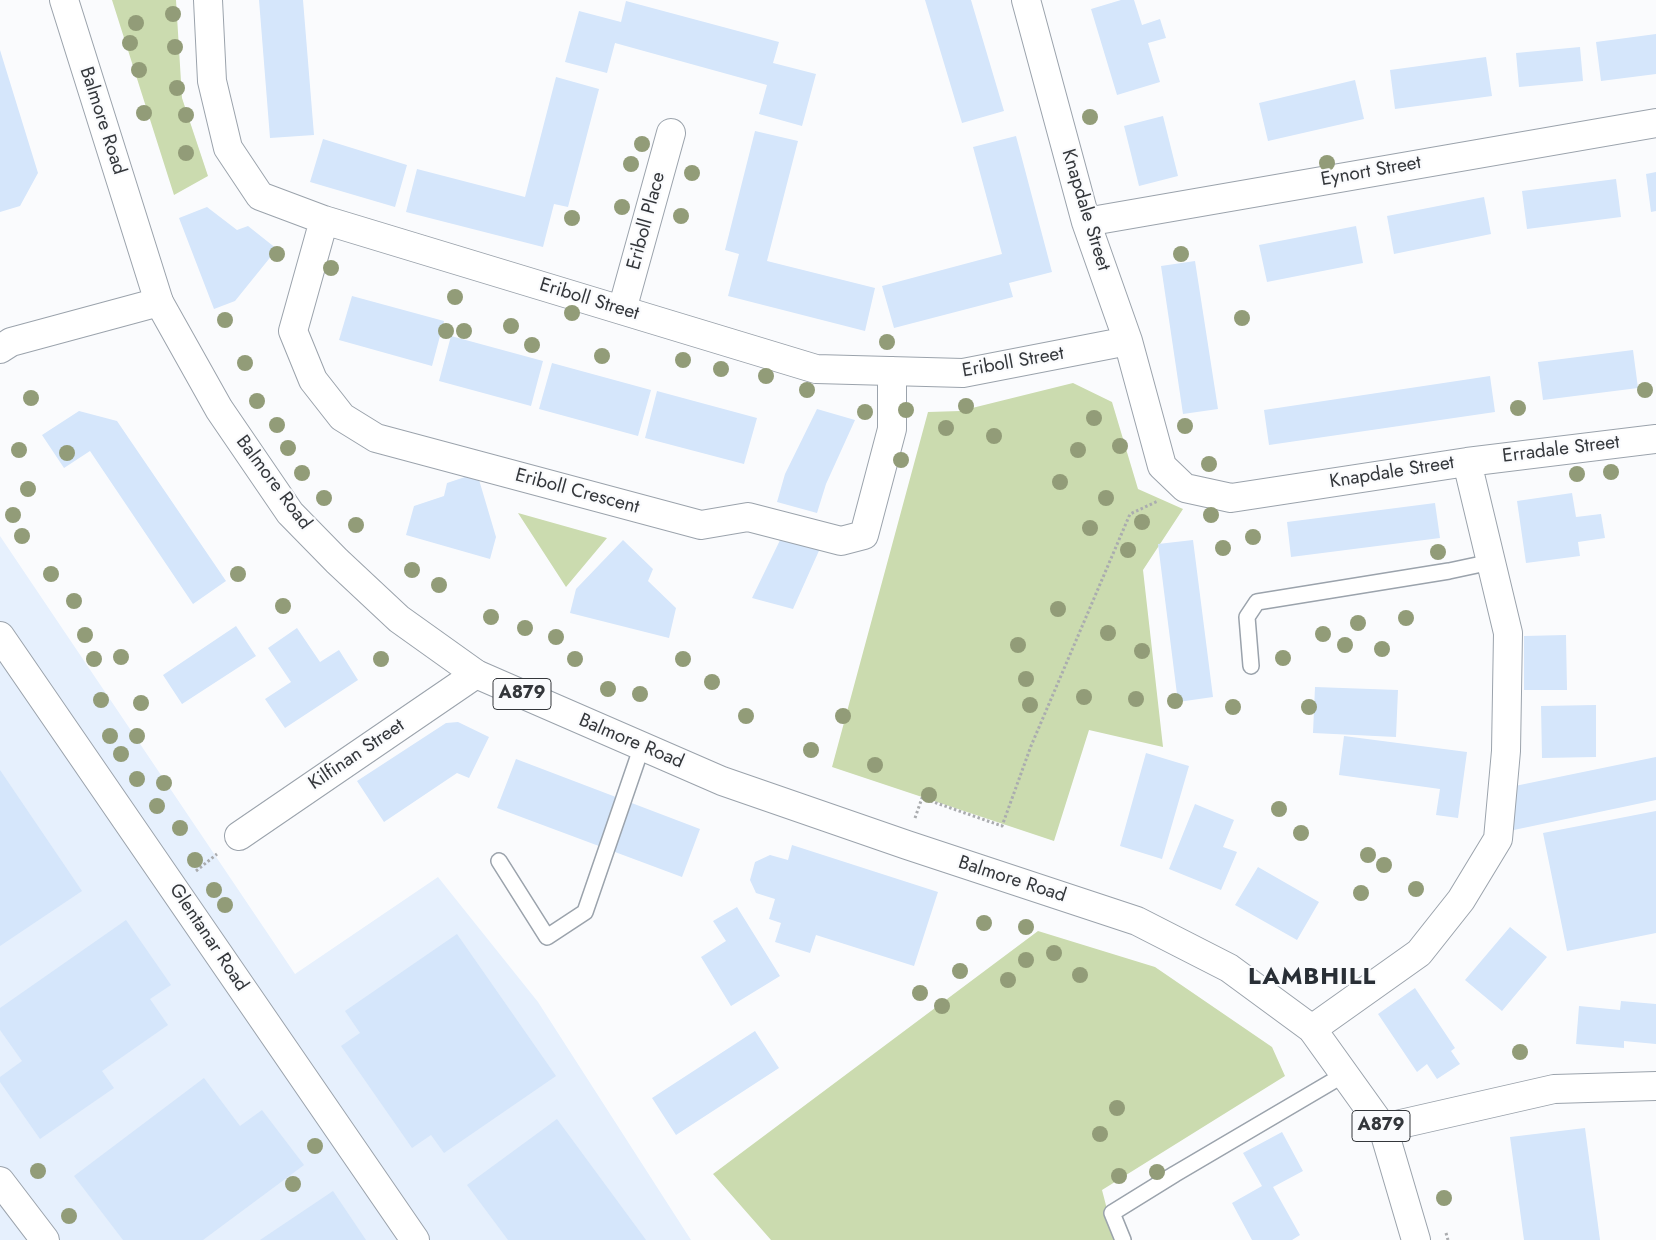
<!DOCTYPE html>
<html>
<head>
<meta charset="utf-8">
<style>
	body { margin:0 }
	canvas { display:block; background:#fafbfd }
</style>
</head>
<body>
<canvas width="1656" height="1240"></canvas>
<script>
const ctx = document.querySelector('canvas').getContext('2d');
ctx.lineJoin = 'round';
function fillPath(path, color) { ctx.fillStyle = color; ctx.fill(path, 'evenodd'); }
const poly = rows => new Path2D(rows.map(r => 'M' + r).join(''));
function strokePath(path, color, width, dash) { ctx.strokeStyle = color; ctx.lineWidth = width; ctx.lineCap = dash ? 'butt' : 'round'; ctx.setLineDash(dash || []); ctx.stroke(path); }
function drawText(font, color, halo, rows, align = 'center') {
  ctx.font = font + ' Jost,sans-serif'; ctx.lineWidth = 4.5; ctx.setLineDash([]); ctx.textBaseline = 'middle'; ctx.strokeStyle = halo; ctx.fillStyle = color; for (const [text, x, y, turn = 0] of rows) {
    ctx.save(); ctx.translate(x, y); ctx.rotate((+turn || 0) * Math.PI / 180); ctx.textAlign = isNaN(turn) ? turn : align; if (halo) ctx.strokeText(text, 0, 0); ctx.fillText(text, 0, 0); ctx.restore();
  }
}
fillPath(poly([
	[0,536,295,974,438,877,538,1002,691,1240,0,1240]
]), '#e6f0fd');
fillPath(poly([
	[112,0,176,0,182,98,208,176,174,195],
	[1073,383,1112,402,1138,489,1183,509,1143,570,1163,747,1089,730,1054,841,832,767,928,412,960,411],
	[518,513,607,538,566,587],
	[1038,931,1155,967,1272,1047,1285,1076,1102,1190,1115,1240,771,1240,713,1174]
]), '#cbdbaf');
fillPath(poly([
	[259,0,303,0,314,135,270,138],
	[925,0,971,0,1004,111,962,123],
	[1121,0,1134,0,1142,25,1160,19,1166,38,1148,43,1160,82,1117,95,1091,9],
	[626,1,779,42,773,63,816,74,802,126,759,114,767,85,615,43,607,73,565,62,579,11,621,22],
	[1656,34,1656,74,1601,81,1596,42],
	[1580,47,1583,81,1519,87,1516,53],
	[0,50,38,173,20,206,0,212],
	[1486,57,1492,96,1395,109,1390,70],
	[556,77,599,89,568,207,554,204,543,247,406,212,417,169,525,197],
	[1355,80,1364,119,1268,141,1259,103],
	[1163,116,1178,176,1139,186,1124,126],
	[755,131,798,141,767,261,875,288,865,331,728,296,739,254,725,250],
	[1016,136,1052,272,1009,283,1013,297,894,328,882,286,1002,254,973,147],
	[323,139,407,165,395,207,310,182],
	[1656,172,1656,211,1651,212,1646,174],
	[1616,179,1621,217,1527,229,1522,191],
	[1484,197,1491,234,1394,254,1387,216],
	[207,207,237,230,248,226,277,249,235,301,214,309,179,218],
	[1356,226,1363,263,1267,282,1259,245],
	[1195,261,1218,409,1183,414,1161,266],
	[352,296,444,321,432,366,339,340],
	[451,336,543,361,531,406,439,381],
	[1633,350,1638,388,1543,400,1538,362],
	[552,363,651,390,638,436,539,409],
	[1490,376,1495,412,1269,445,1264,410],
	[657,391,757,418,744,464,645,438],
	[817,409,855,420,826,484,817,513,777,502,785,474],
	[79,411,117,421,226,581,193,604,90,451,64,468,42,435],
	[477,473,496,537,490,559,406,535,414,506,444,496,447,483],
	[1572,493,1576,517,1601,514,1605,538,1578,542,1580,556,1526,563,1517,501],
	[1435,503,1440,538,1291,557,1287,522],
	[783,534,822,544,793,609,752,598],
	[623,540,653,569,648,581,676,608,669,638,570,613,576,589],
	[1193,540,1213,697,1178,702,1158,544],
	[236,626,256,656,182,704,163,675],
	[297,628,320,662,339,650,358,680,285,728,265,699,291,682,268,648],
	[1566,635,1567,690,1524,690,1524,636],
	[1315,687,1398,690,1396,737,1313,733],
	[1596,705,1596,757,1542,758,1541,706],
	[458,722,489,737,469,778,457,773,384,822,357,781,446,723],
	[1344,736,1467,752,1458,818,1436,815,1440,789,1339,775],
	[1146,753,1189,766,1162,859,1120,846],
	[1656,757,1656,800,1509,831,1510,787],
	[516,759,700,829,682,877,497,808],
	[0,770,82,891,0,946],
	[1195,804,1234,820,1223,847,1237,852,1221,890,1169,869],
	[1656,811,1656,933,1567,951,1543,833],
	[792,845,938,892,914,966,816,935,810,953,775,942,781,923,769,919,775,899,756,893,750,880,755,862,770,855,788,860],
	[1258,867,1319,902,1297,940,1235,905],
	[737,907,780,976,731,1006,701,957,726,941,713,921],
	[126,920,171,985,150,999,168,1025,102,1071,114,1088,40,1139,0,1082,0,1077,22,1061,0,1030,0,1008],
	[1510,927,1547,957,1502,1011,1465,980],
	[457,934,556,1076,444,1153,431,1135,412,1148,341,1046,360,1033,345,1011],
	[1415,988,1455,1048,1451,1051,1460,1064,1437,1079,1427,1064,1417,1072,1378,1014],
	[1621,1001,1656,1004,1656,1044,1624,1041,1624,1048,1576,1044,1579,1006,1620,1010],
	[755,1031,779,1068,676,1135,652,1098],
	[204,1078,240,1126,262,1110,304,1165,203,1240,123,1240,74,1176],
	[557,1119,646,1240,508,1240,467,1185],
	[1585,1128,1600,1240,1524,1240,1510,1137],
	[1282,1132,1303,1171,1273,1187,1300,1235,1292,1240,1252,1240,1232,1203,1262,1186,1243,1153],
	[333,1191,366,1240,260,1240]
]), '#d5e6fb');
const lane = poly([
	[1251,666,1247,617,1257,602,1449,571,1491,562],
	[499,861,547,937,585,912,642,746],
	[1123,1240,1112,1213,1175,1174,1345,1074]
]);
const street = poly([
	[208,0,212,81,228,148,260,196,324,220,816,369,963,373,1128,341],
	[1026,0,1086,222,1128,341,1162,466,1185,488,1231,498,1467,462,1656,439],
	[324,220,293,331,313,380,342,417,376,438,701,525,748,517,841,541,864,535,892,429,892,371],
	[1086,222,1656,123],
	[622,310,671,133],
	[0,349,11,342,159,302],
	[0,636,415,1240],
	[239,836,476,674],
	[1312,1029,1419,953,1461,900,1498,839,1506,751,1508,633,1467,462],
	[1383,1128,1554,1089,1656,1086],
	[0,1181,45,1240]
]);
const primary = poly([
	[64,0,159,302,219,409,290,513,337,561,399,619,476,674,722,781,907,845,1137,921,1229,968,1312,1029,1383,1128,1416,1240]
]);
strokePath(lane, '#9ba3ac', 18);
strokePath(street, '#9ba3ac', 30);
strokePath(primary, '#9ba3ac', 30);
strokePath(poly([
	[915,818,922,798,1002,826,1031,746,1130,514,1158,501],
	[196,871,217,854],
	[1446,1233,1448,1240]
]), '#aaacaf', 3, [2.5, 2.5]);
strokePath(lane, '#fff', 15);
strokePath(street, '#fff', 28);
strokePath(primary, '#fff', 28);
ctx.fillStyle = '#929c78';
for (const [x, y] of [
	[173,14],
	[136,23],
	[130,43],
	[175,47],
	[139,70],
	[177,88],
	[144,113],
	[186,115],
	[1090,117],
	[642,144],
	[186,153],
	[1327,163],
	[631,164],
	[692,173],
	[622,207],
	[681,216],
	[572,218],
	[277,254],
	[1181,254],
	[331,268],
	[455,297],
	[572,313],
	[1242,318],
	[225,320],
	[511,326],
	[446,331],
	[464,331],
	[887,342],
	[532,345],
	[602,356],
	[683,360],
	[245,363],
	[721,369],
	[766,376],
	[807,390],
	[1645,390],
	[31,398],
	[257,401],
	[966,406],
	[1518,408],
	[906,410],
	[865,412],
	[1094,418],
	[277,425],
	[1185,426],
	[946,428],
	[994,436],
	[1120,446],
	[288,448],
	[19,450],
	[1078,450],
	[67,453],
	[901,460],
	[1209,464],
	[1611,472],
	[302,473],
	[1577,474],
	[1060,482],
	[28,489],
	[324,498],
	[1106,498],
	[13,515],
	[1211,515],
	[1142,522],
	[356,525],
	[1090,528],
	[22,536],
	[1253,537],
	[1223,548],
	[1128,550],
	[1438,552],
	[412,570],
	[51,574],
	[238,574],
	[439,585],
	[74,601],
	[283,606],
	[1058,609],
	[491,617],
	[1406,618],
	[1358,623],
	[525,628],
	[1108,633],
	[1323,634],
	[85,635],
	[556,637],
	[1018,645],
	[1345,645],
	[1382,649],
	[1142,651],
	[121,657],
	[1283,658],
	[94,659],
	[381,659],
	[575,659],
	[683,659],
	[1026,679],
	[712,682],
	[608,689],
	[640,694],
	[1084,697],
	[1136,699],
	[101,700],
	[1175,701],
	[141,703],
	[1030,705],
	[1233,707],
	[1309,707],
	[746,716],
	[843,716],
	[110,736],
	[137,736],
	[811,750],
	[121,754],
	[875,765],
	[137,779],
	[164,783],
	[929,795],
	[157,806],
	[1279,809],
	[180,828],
	[1301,833],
	[1368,855],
	[195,860],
	[1384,865],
	[1416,889],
	[214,890],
	[1361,893],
	[225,905],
	[984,923],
	[1026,927],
	[1054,953],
	[1026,960],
	[960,971],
	[1080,975],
	[1008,980],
	[920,993],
	[942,1006],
	[1520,1052],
	[1117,1108],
	[1100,1134],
	[315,1146],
	[38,1171],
	[1157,1172],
	[1119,1176],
	[293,1184],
	[1444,1198],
	[69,1216]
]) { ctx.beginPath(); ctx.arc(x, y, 8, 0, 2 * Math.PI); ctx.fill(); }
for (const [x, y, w] of [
	[522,694,58],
	[1381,1126,58]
]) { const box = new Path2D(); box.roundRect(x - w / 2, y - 15.5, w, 31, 4); ctx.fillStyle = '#fafbfd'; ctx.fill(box); strokePath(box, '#34373b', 1); }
drawText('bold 18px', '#34373b', null, [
	["A879",522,694],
	["A879",1381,1126]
]);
drawText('19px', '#34373b', '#fafbfd', [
	["Balmore Road",102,121,72],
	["Eynort Street",1371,172,-10],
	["Knapdale Street",1085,210,73],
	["Eriboll Place",647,221,-75],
	["Eriboll Street",589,300,17],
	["Eriboll Street",1013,363,-10],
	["Erradale Street",1561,450,-7],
	["Knapdale Street",1392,473,-9],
	["Balmore Road",273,483,53],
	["Eriboll Crescent",577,492,15],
	["Balmore Road",631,742,23],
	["Kilfinan Street",357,755,-34],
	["Balmore Road",1012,880,18],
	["Glentanar Road",208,938,56]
]);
ctx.letterSpacing = '1px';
drawText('bold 24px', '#292f36', '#fafbfd', [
	["LAMBHILL",1312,978]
]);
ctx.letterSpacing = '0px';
</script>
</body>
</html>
